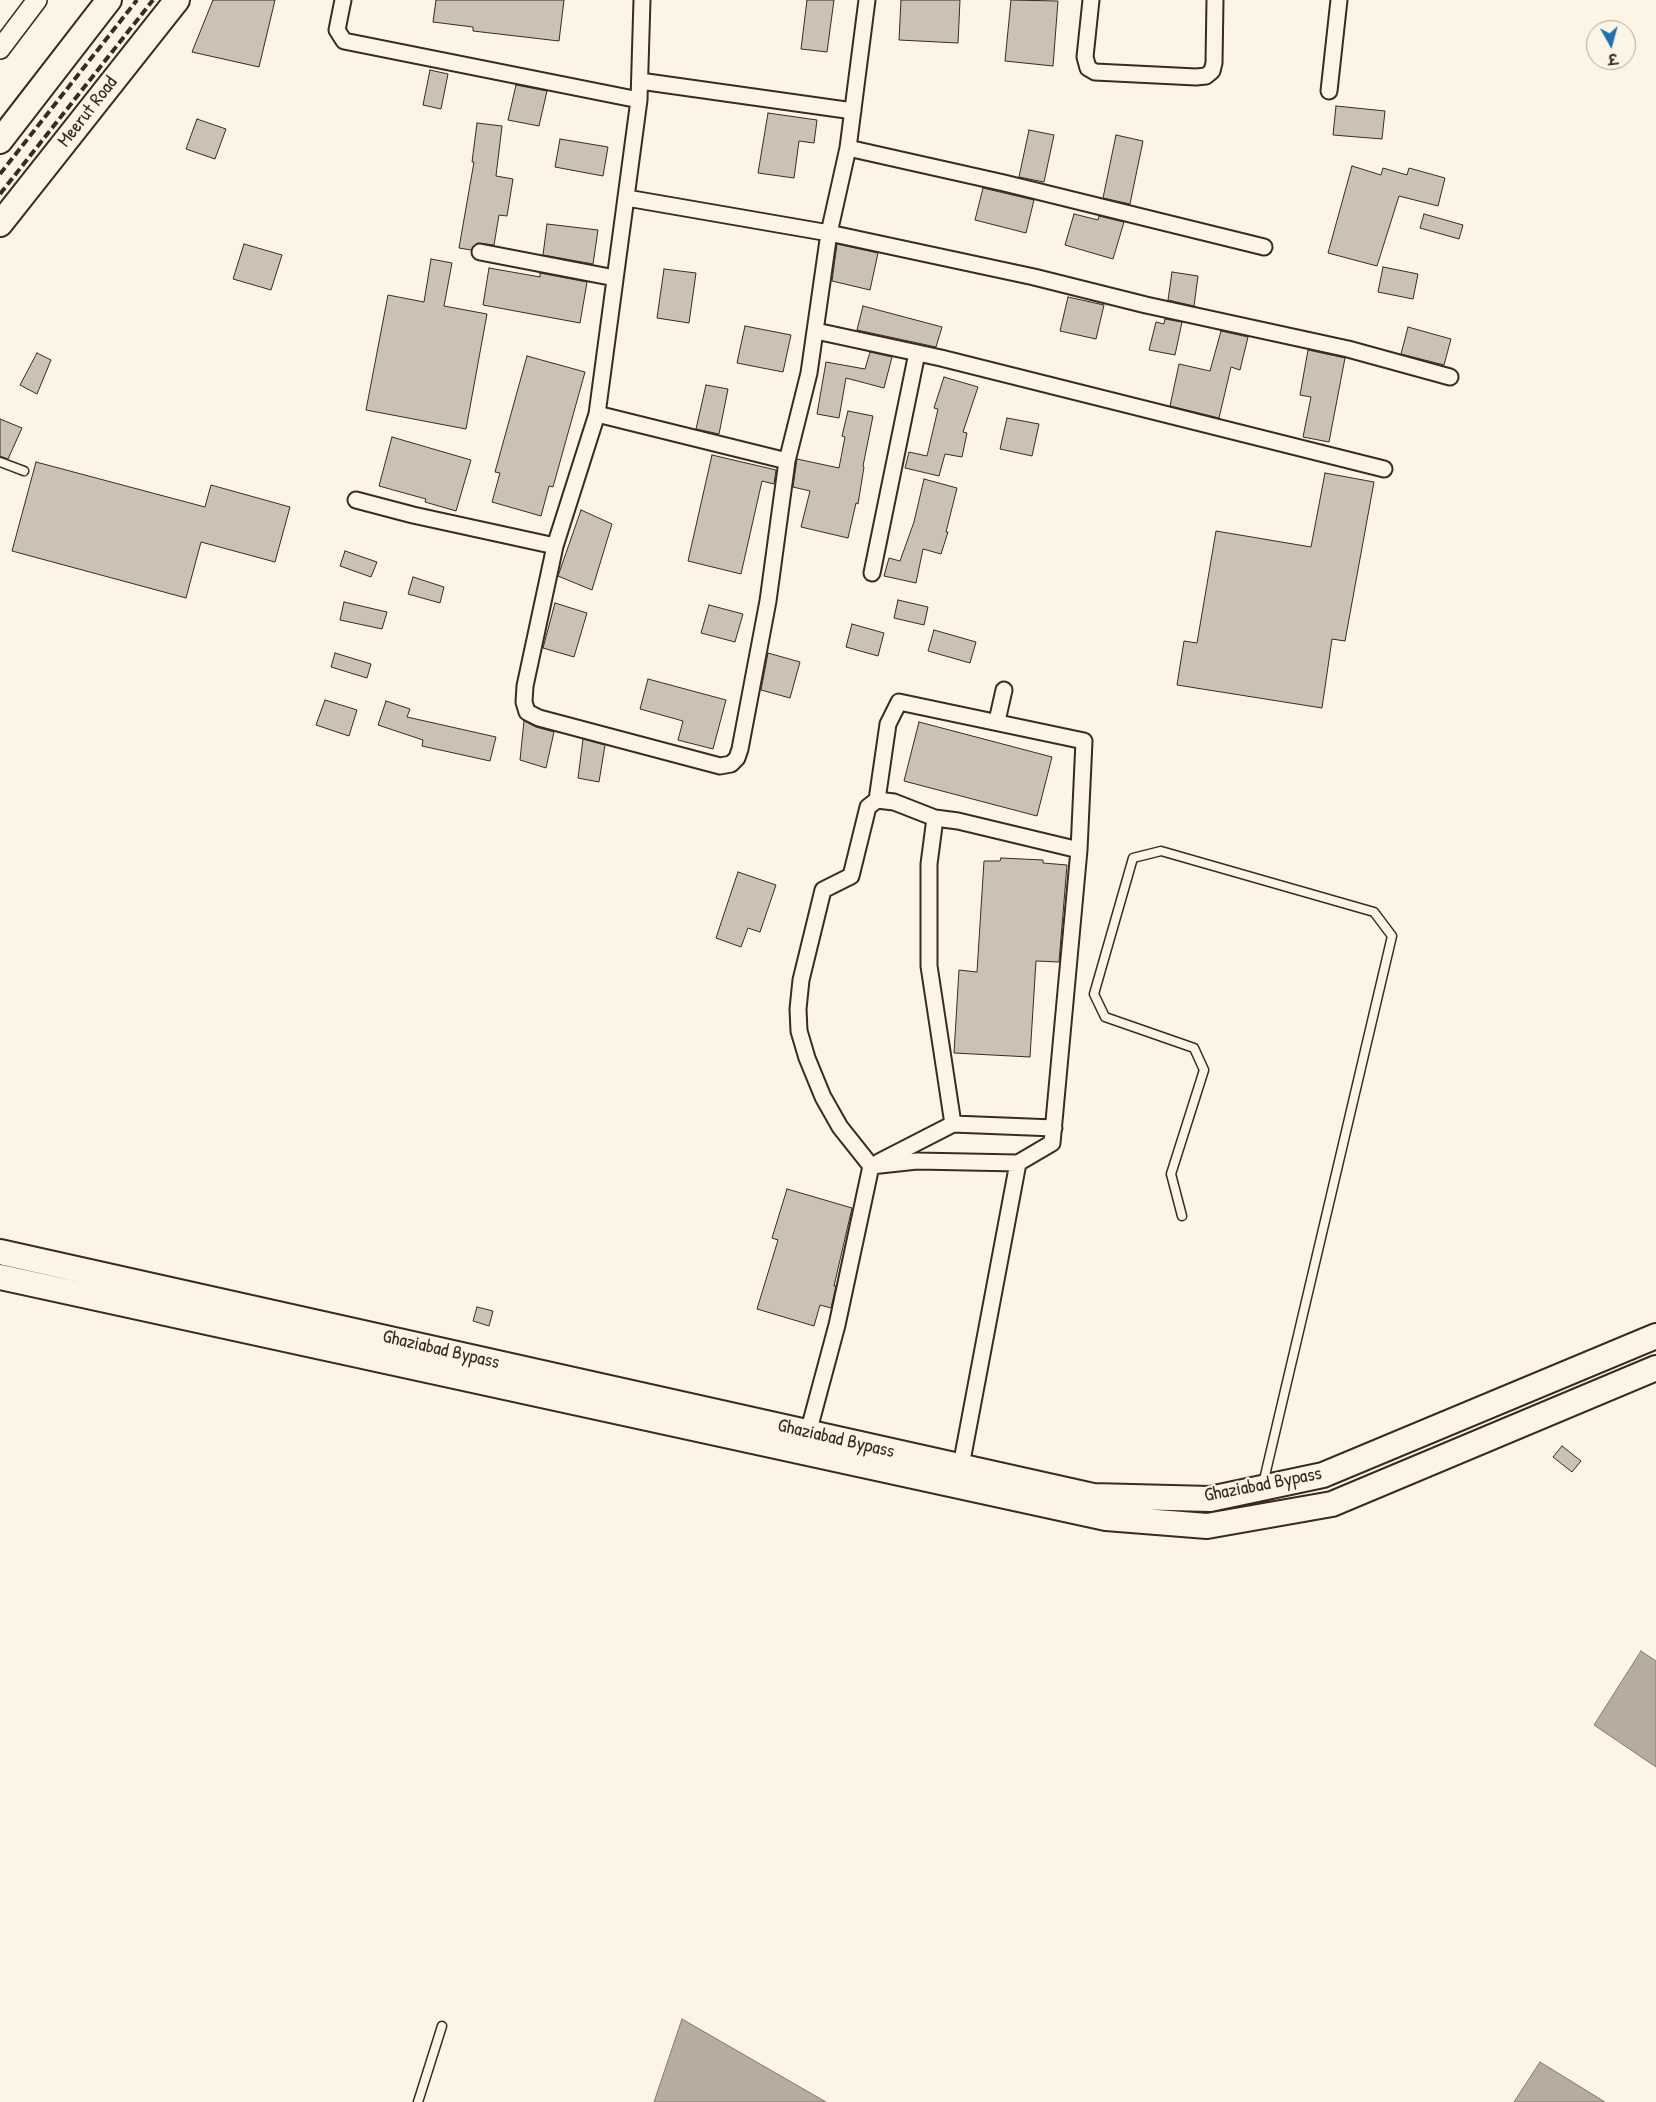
<!DOCTYPE html>
<html>
<head>
<meta charset="utf-8">
<style>
	body { margin:0 }
	#map { position:relative; width:1656px; height:2102px; overflow:hidden; background:#fcf5e5; font-family:"Patrick Hand","Playpen Sans Deva",sans-serif }
	canvas { display:block }
	.north { position:absolute; left:1586px; top:20px; width:50px; height:50px; box-sizing:border-box; background:#fcf5e5; border:1px solid #afa495; border-radius:50%; rotate:173deg; font-size:14px; font-weight:700; line-height:20px; text-align:center; color:#3b2a1e }
	.north::after { content:''; display:block; margin:auto; width:18px; height:22px; background:#1f6fb2; clip-path:polygon(50% 0,100% 100%,50% 72%,0 100%) }
</style>
</head>
<body>
<div id="map">
<canvas width="1656" height="2102"></canvas>
<div class="north">उ</div>
</div>
<script>
const ctx = document.querySelector('canvas').getContext('2d');
ctx.lineJoin = 'round';
function fillPath(path, color) { ctx.fillStyle = color; ctx.fill(path, 'evenodd'); }
const poly = rows => new Path2D(rows.map(r => 'M' + r).join(''));
function strokePath(path, color, width, dash) { ctx.strokeStyle = color; ctx.lineWidth = width; ctx.lineCap = dash ? 'butt' : 'round'; ctx.setLineDash(dash || []); ctx.stroke(path); }
function drawText(font, color, halo, rows, align = 'center') {
  ctx.font = font + ' "Patrick Hand",sans-serif'; ctx.lineWidth = 4.5; ctx.setLineDash([]); ctx.textBaseline = 'middle'; ctx.strokeStyle = halo; ctx.fillStyle = color; for (const [text, x, y, turn = 0] of rows) {
    ctx.save(); ctx.translate(x, y); ctx.rotate((+turn || 0) * Math.PI / 180); ctx.textAlign = isNaN(turn) ? turn : align; if (halo) ctx.strokeText(text, 0, 0); ctx.fillText(text, 0, 0); ctx.restore();
  }
}
const water = poly([
	[1641,1651,1656,1661,1656,1767,1594,1725,1641,1651],
	[682,2019,826,2102,654,2102,682,2019],
	[1540,2062,1605,2102,1514,2102,1540,2062]
]);
fillPath(water, '#b7ad9e');
strokePath(water, '#85796b', 1);
const building = poly([
	[213,0,275,0,259,67,192,52,213,0],
	[436,0,564,0,559,41,473,31,473,27,433,22,436,0],
	[807,0,834,0,827,52,801,49,807,0],
	[901,0,960,0,958,43,899,40,901,0],
	[1011,0,1058,1,1053,66,1005,61,1011,0],
	[430,70,448,74,441,109,423,105,430,70],
	[516,85,547,91,539,126,508,120,516,85],
	[1336,106,1385,111,1382,139,1333,135,1336,106],
	[768,113,817,120,814,143,799,141,794,178,758,173,768,113],
	[197,119,226,129,215,159,186,149,197,119],
	[477,123,502,126,496,176,513,179,507,216,499,215,494,245,477,243,471,250,459,248,474,162,472,162,477,123],
	[1029,130,1054,135,1044,182,1019,177,1029,130],
	[1116,135,1143,141,1130,204,1103,198,1116,135],
	[560,139,608,147,603,176,555,167,560,139],
	[1352,166,1381,175,1383,168,1407,175,1409,168,1445,178,1438,206,1399,196,1377,266,1328,253,1352,166],
	[983,188,1034,200,1026,233,975,220,983,188],
	[1074,214,1098,220,1099,216,1124,222,1113,259,1065,245,1074,214],
	[1424,214,1463,225,1459,239,1420,228,1424,214],
	[547,224,598,230,593,264,543,255,547,224],
	[244,244,282,255,271,290,233,279,244,244],
	[837,244,878,253,870,290,832,281,837,244],
	[431,259,452,263,444,306,487,314,466,429,366,410,388,295,424,302,431,259],
	[1383,267,1418,274,1413,299,1378,292,1383,267],
	[489,268,540,277,540,273,587,282,580,323,483,305,489,268],
	[664,269,696,273,689,323,657,318,664,269],
	[1172,272,1198,276,1194,306,1168,300,1172,272],
	[1068,297,1104,305,1096,339,1060,331,1068,297],
	[863,306,942,327,936,347,857,330,863,306],
	[1165,319,1182,322,1175,355,1149,350,1156,322,1164,324,1165,319],
	[745,326,791,335,783,372,737,363,745,326],
	[1408,327,1451,339,1444,365,1401,354,1408,327],
	[1221,331,1248,337,1240,370,1231,367,1219,418,1170,406,1179,364,1210,371,1221,331],
	[1308,350,1345,358,1329,442,1303,437,1311,397,1300,395,1308,350],
	[870,352,892,357,884,388,846,378,839,418,817,414,826,362,865,369,870,352],
	[37,353,51,360,37,394,20,385,37,353],
	[527,356,585,372,553,487,549,486,541,516,492,502,500,473,495,472,527,356],
	[944,377,978,387,963,432,967,433,962,457,945,454,939,476,905,468,909,452,927,456,938,409,934,408,944,377],
	[706,385,728,389,719,434,696,429,706,385],
	[848,411,873,416,863,466,864,467,858,504,856,503,848,538,801,527,810,491,793,487,797,459,839,468,845,437,842,436,848,411],
	[1007,418,1039,424,1032,456,1000,449,1007,418],
	[0,419,22,428,8,459,0,456,0,419],
	[392,437,471,460,456,511,425,502,426,499,379,486,392,437],
	[712,455,776,470,774,484,762,481,741,574,688,561,712,455],
	[36,462,205,507,211,485,290,507,275,562,201,542,186,598,12,551,36,462],
	[1325,473,1374,482,1345,641,1332,639,1322,708,1177,685,1184,641,1197,643,1216,531,1311,547,1325,473],
	[924,479,957,488,946,532,948,532,941,554,923,549,916,583,884,576,889,558,900,561,914,522,924,479],
	[581,510,612,524,592,590,558,576,581,510],
	[345,551,377,562,371,577,340,566,345,551],
	[413,577,444,587,440,603,408,594,413,577],
	[898,600,928,607,924,625,894,618,898,600],
	[344,602,387,612,382,629,340,620,344,602],
	[555,603,587,613,574,657,543,648,555,603],
	[709,605,743,614,735,642,701,633,709,605],
	[852,624,884,633,878,656,846,647,852,624],
	[934,630,976,642,970,663,928,651,934,630],
	[335,653,371,664,367,678,331,667,335,653],
	[768,653,800,662,790,698,761,690,768,653],
	[648,679,726,700,713,749,678,740,683,721,640,709,648,679],
	[325,700,357,710,349,736,316,725,325,700],
	[386,701,410,709,407,717,496,737,490,761,422,746,423,740,378,725,386,701],
	[524,721,536,727,554,732,546,768,520,760,524,721],
	[919,722,1052,757,1037,816,904,781,919,722],
	[583,739,605,745,599,782,578,778,583,739],
	[1001,858,1043,860,1043,863,1067,865,1059,962,1036,961,1030,1057,954,1053,959,970,977,972,984,861,1000,861,1001,858],
	[738,872,776,885,760,932,748,928,741,947,716,938,738,872],
	[787,1189,852,1208,834,1286,836,1286,831,1308,820,1305,814,1326,757,1309,778,1240,772,1238,787,1189],
	[477,1307,493,1311,489,1326,473,1321,477,1307],
	[1562,1446,1581,1461,1572,1472,1553,1457,1562,1446]
]);
fillPath(building, '#ccc2b3');
strokePath(building, '#3b2a1e', 1);
const service = poly([
	[0,462,24,471],
	[1182,1216,1171,1174,1204,1070,1194,1048,1105,1017,1094,994,1133,858,1161,851,1374,912,1392,936,1263,1484],
	[418,2102,442,2026]
]);
const minor = poly([
	[343,0,337,30,344,41,639,100],
	[642,0,639,100,597,414,555,546,525,686,524,702,527,712,539,718,720,766,731,764,737,758,740,749,768,601,787,461,809,373,829,233,848,148,867,0],
	[1091,0,1085,57,1088,68,1095,72,1196,77,1206,76,1212,71,1214,63,1215,0],
	[640,81,853,111],
	[1329,91,1339,0],
	[848,148,1004,183,1264,247],
	[627,198,829,233,1034,277,1146,305,1348,349,1450,377],
	[480,252,615,278],
	[816,331,941,358,1384,469],
	[597,414,787,461],
	[356,500,413,515,555,546],
	[872,573,917,353],
	[997,721,1004,690],
	[877,800,894,802,935,818,958,821,1079,850,1052,1143,1018,1163,917,1161,871,1166,840,1127,823,1097,807,1058,799,1031,798,1009,801,980,823,890,851,876,868,807,877,800],
	[877,800,888,724,899,702,1084,741,1079,850],
	[935,818,929,864,929,966,953,1124,1054,1128],
	[879,1162,953,1124],
	[808,1433,837,1325,871,1166],
	[961,1466,1018,1163]
]);
const tertiary = poly([
	[0,49,37,0]
]);
const primary = poly([
	[0,141,109,0],
	[0,224,177,0]
]);
const trunk = poly([
	[0,1252,1093,1496,1210,1499,1323,1475,1656,1336],
	[0,1277,1106,1518,1207,1526,1332,1504,1656,1368]
]);
strokePath(service, '#3b2a1e', 11);
strokePath(minor, '#3b2a1e', 19);
strokePath(tertiary, '#3b2a1e', 22);
strokePath(primary, '#3b2a1e', 28);
strokePath(trunk, '#3b2a1e', 28);
strokePath(service, '#fcf5e5', 8);
strokePath(minor, '#fcf5e5', 15);
strokePath(tertiary, '#fcf5e5', 19);
strokePath(primary, '#fcf5e5', 24);
strokePath(trunk, '#fcf5e5', 24);
strokePath(poly([
	[0,174,137,0],
	[0,194,153,0]
]), '#3b2a1e', 4, [8, 4]);
drawText('19px', '#3b2a1e', '#fcf5e5', [
	["Meerut Road",88,112,-52],
	["Ghaziabad Bypass",441,1350,13],
	["Ghaziabad Bypass",836,1439,13],
	["Ghaziabad Bypass",1263,1485,-11]
]);
</script>
</body>
</html>
